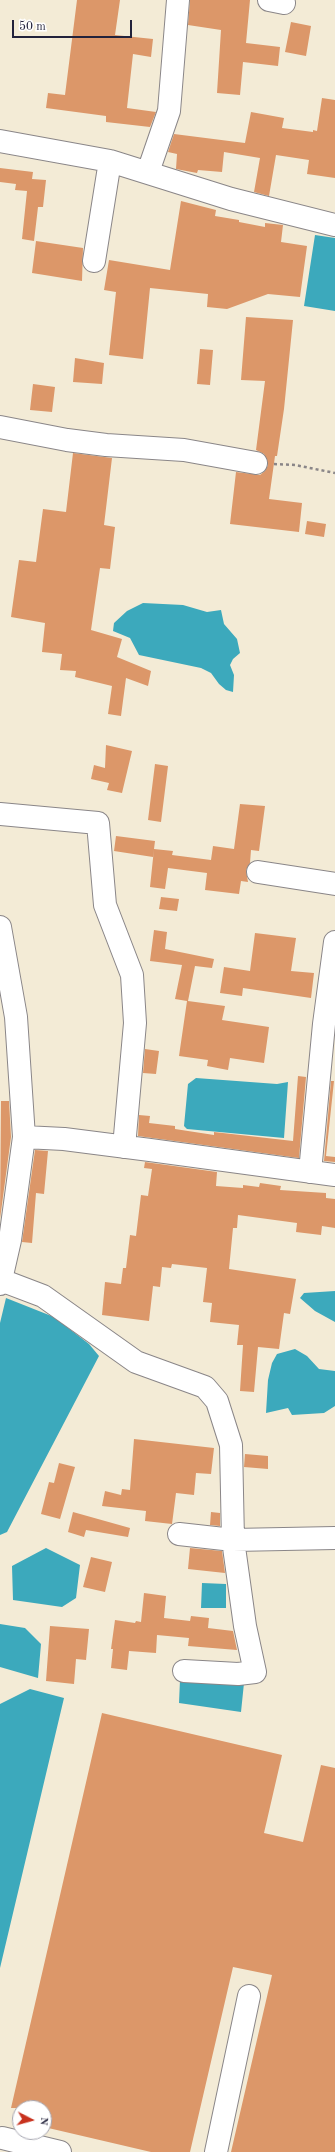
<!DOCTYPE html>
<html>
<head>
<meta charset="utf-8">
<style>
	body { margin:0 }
	#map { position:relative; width:335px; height:2152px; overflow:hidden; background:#f3ebd6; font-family:"Old Standard TT",serif }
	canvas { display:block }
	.north { position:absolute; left:12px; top:2100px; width:40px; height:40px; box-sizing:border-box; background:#fff; border:1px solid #a7a7b1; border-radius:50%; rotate:96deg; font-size:11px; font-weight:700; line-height:16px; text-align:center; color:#22223b }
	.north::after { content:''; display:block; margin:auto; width:14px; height:18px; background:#c8321e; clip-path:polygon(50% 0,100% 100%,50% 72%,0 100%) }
	.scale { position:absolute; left:12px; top:20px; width:120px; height:18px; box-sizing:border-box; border:2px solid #22223b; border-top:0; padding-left:5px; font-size:12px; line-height:14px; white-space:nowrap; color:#22223b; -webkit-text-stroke:3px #fff; paint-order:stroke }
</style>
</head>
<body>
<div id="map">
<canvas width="335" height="2152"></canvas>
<div class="north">N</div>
<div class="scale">50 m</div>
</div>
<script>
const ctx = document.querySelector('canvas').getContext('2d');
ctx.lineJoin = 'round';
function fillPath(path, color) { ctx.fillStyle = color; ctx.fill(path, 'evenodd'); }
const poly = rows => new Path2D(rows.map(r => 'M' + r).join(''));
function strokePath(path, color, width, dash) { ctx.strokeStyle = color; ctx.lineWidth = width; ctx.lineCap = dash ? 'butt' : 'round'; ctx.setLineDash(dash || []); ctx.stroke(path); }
fillPath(poly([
	[315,235,335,238,335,311,304,306],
	[143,603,183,605,207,612,221,610,224,624,237,639,240,653,233,659,230,665,234,675,233,692,226,690,219,684,211,673,201,668,139,655,130,638,113,631,114,623,127,611],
	[196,1078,277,1084,288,1082,284,1138,187,1129,184,1126,188,1084],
	[335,1291,335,1322,315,1311,300,1298,304,1293],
	[6,1298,54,1317,89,1344,99,1356,7,1532,0,1535,0,1323],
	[295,1349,307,1356,319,1369,335,1371,335,1406,324,1413,292,1415,288,1408,266,1413,268,1380,272,1363,277,1354],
	[46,1548,80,1565,76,1598,62,1607,13,1600,12,1566],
	[202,1583,226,1584,226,1608,201,1608],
	[0,1624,25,1628,41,1644,38,1678,0,1667],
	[180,1680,244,1683,241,1712,179,1703],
	[30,1689,64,1698,0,1968,0,1704]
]), '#3ca9bc');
fillPath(poly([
	[77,0,120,0,115,35,153,39,151,57,133,54,127,108,156,112,150,127,106,122,106,116,46,108,48,93,65,95],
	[190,0,250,0,246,43,280,47,278,66,243,62,240,95,217,93,221,30,188,25],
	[291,22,311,26,306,56,285,52],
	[322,98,335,100,335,178,307,174,309,160,276,155,269,196,254,192,260,158,224,152,222,172,198,170,197,173,176,169,177,154,168,152,174,134,245,143,251,112,284,118,282,128,313,132,313,130,317,131],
	[0,168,33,172,32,179,46,180,43,207,38,207,34,241,22,239,27,191,15,190,16,184,0,182],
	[181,201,216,210,215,216,239,220,239,222,265,227,265,223,283,225,281,242,307,246,300,297,268,294,227,309,207,307,208,294,150,288,143,359,109,355,116,292,104,290,109,260,170,270],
	[36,241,83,248,82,281,32,273],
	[246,317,293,320,284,409,277,456,275,456,269,499,302,503,299,532,230,524,236,472,260,475,265,471,268,465,264,454,256,450,265,381,241,380],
	[200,349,213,350,210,385,197,384],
	[75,358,104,363,102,384,73,382],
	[33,384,55,387,52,412,30,410],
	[73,453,112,458,104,525,115,527,110,569,100,568,91,630,122,639,117,657,151,671,148,686,126,678,121,716,108,714,112,686,75,677,76,671,60,670,62,654,42,652,45,623,11,617,19,560,36,562,43,509,66,512],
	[307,521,326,524,324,537,305,534],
	[106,745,132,751,122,793,107,790,109,783,91,779,94,765,105,768],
	[155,764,168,766,161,822,148,820],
	[240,804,265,806,259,851,251,850,250,863,246,870,248,882,241,881,239,894,205,890,207,873,168,868,165,889,150,887,154,849,173,851,172,855,211,860,213,846,234,849],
	[116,836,155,841,153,857,114,851],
	[161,897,179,899,177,911,159,909],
	[154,930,167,932,165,949,214,959,212,968,195,966,188,1001,225,1006,222,1020,269,1027,264,1063,230,1058,228,1070,207,1066,208,1060,179,1056,187,1001,175,999,182,965,150,961],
	[255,933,296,938,291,971,314,973,311,998,243,988,242,996,220,993,224,967,250,971],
	[145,1049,159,1051,156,1074,143,1073],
	[298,1076,306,1077,299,1158,138,1136,139,1115,150,1116,149,1123,175,1126,175,1129,214,1135,214,1132,293,1141],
	[331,1081,334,1081,326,1156,335,1157,335,1162,324,1161],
	[1,1101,9,1101,11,1137,0,1219],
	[35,1150,48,1151,44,1194,36,1193,32,1243,22,1242],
	[145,1162,217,1172,216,1186,243,1188,243,1185,259,1187,260,1183,281,1186,280,1190,326,1193,326,1198,335,1199,335,1228,322,1226,321,1235,296,1232,297,1223,238,1215,237,1228,233,1228,229,1269,296,1279,290,1314,284,1313,279,1349,258,1347,254,1392,240,1391,243,1345,237,1345,239,1325,210,1322,212,1303,203,1302,207,1268,172,1264,171,1268,162,1267,160,1287,153,1286,149,1321,102,1315,105,1282,121,1284,123,1268,126,1268,130,1235,136,1236,141,1195,148,1196,152,1169,144,1168],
	[134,1439,214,1448,211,1474,196,1473,194,1495,176,1493,172,1524,145,1521,146,1511,102,1506,105,1491,121,1495,122,1489,130,1490],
	[245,1454,268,1456,268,1469,244,1467],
	[59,1463,75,1467,60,1519,41,1514,49,1482,54,1483],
	[73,1512,130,1528,128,1537,86,1530,84,1537,68,1532],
	[211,1512,220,1513,220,1526,210,1525],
	[190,1548,222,1551,225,1573,188,1569],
	[91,1557,112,1562,105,1592,83,1587],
	[144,1593,166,1596,164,1618,190,1621,191,1616,209,1618,208,1628,233,1631,237,1650,188,1646,189,1638,157,1635,156,1653,129,1651,127,1670,111,1668,113,1649,111,1649,115,1620,135,1623,136,1621,141,1622],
	[50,1626,89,1629,86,1660,76,1659,74,1684,46,1681],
	[102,1713,282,1755,264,1833,303,1842,321,1765,335,1768,335,2152,231,2152,272,1975,233,1967,190,2152,151,2152,44,2127,44,2108,11,2108]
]), '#dc9769');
const minor = poly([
	[269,0,284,3],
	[0,141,110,161,231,199,335,225],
	[148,172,169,111,178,0],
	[94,261,110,161],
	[0,427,67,440,106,445,184,450,256,463],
	[0,814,98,823,105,905,132,975,135,1023,124,1147],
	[258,872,335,884],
	[0,927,16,1017,24,1137],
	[310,1172,324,1024,335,942],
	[1,1280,43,1296,136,1362,205,1387,217,1401,231,1445,233,1540,335,1538],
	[0,1284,10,1240,24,1137,64,1139,150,1150,335,1175],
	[179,1534,233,1540,245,1626,255,1672,238,1674,184,1671],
	[2,2138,60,2152],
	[216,2152,249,1996]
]);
strokePath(minor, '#8a8688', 24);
strokePath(poly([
	[274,464,295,465,335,473]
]), '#8a8688', 2.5, [3, 3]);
strokePath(minor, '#fff', 22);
</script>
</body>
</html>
